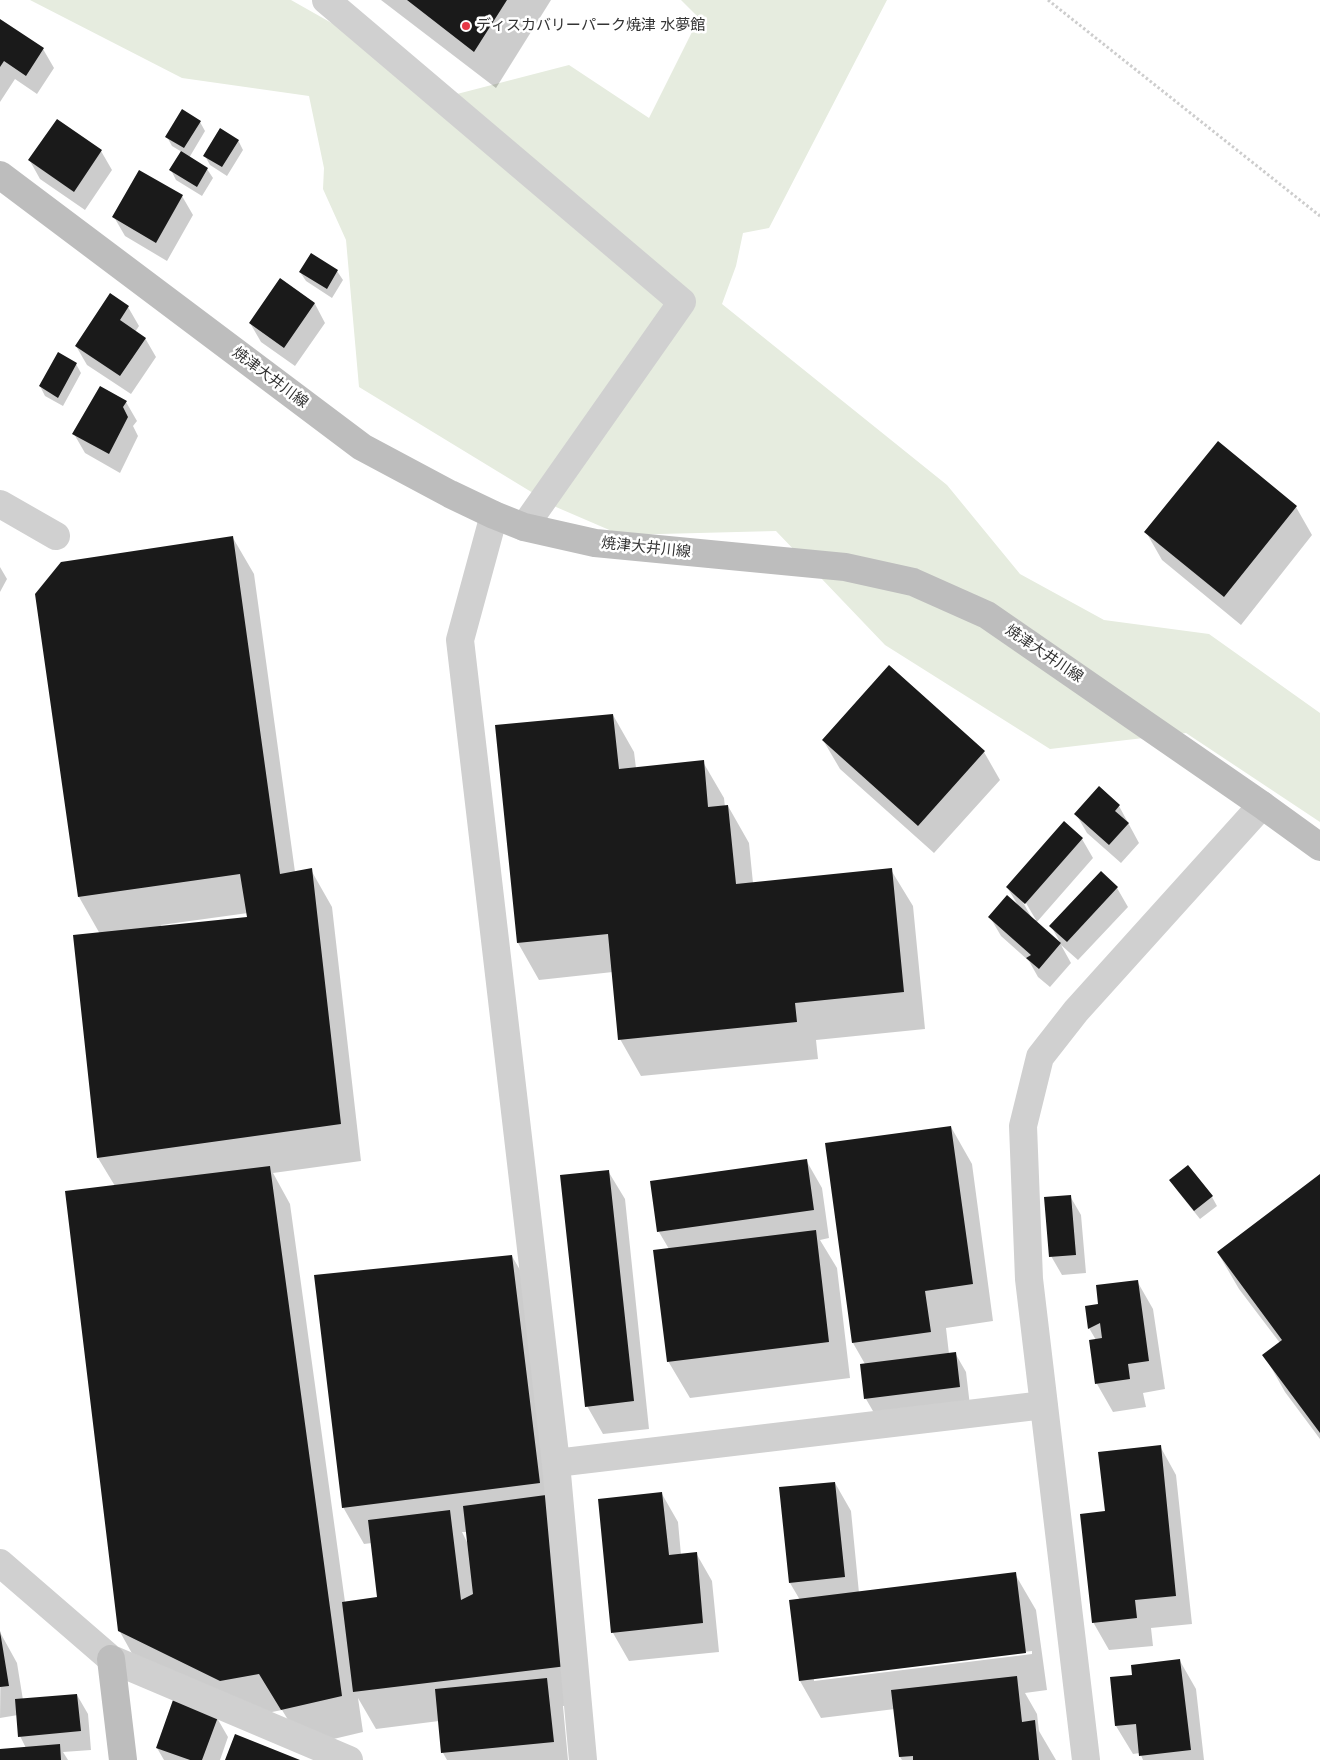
<!DOCTYPE html>
<html>
<head>
<meta charset="utf-8">
<style>
	body { margin:0 }
	canvas { display:block; background:#fff }
</style>
</head>
<body>
<canvas width="1320" height="1760"></canvas>
<script>
const ctx = document.querySelector('canvas').getContext('2d');
ctx.lineJoin = 'round';
function fillPath(path, color) { ctx.fillStyle = color; ctx.fill(path, 'evenodd'); }
const poly = rows => new Path2D(rows.map(r => 'M' + r).join(''));
function strokePath(path, color, width, dash) { ctx.strokeStyle = color; ctx.lineWidth = width; ctx.lineCap = dash ? 'butt' : 'round'; ctx.setLineDash(dash || []); ctx.stroke(path); }
function drawText(font, color, halo, rows, align = 'center') {
  ctx.font = font + ' Arial,"Noto Sans JP",sans-serif'; ctx.lineWidth = 5; ctx.setLineDash([]); ctx.textBaseline = 'middle'; ctx.strokeStyle = halo; ctx.fillStyle = color; for (const [text, x, y, turn = 0] of rows) {
    ctx.save(); ctx.translate(x, y); ctx.rotate((+turn || 0) * Math.PI / 180); ctx.textAlign = isNaN(turn) ? turn : align; if (halo) ctx.strokeText(text, 0, 0); ctx.fillText(text, 0, 0); ctx.restore();
  }
}
fillPath(poly([
	[30,0,291,0,457,94,569,65,649,118,699,18,681,0,887,0,769,228,743,233,736,266,722,304,947,485,1020,574,1104,620,1209,634,1320,713,1320,822,1186,733,1050,749,885,645,776,531,621,535,556,507,359,387,346,240,323,189,324,168,309,96,182,78]
]), '#e6ecdf');
fillPath(poly([
	[381,0,551,0,496,88],
	[0,21,43,49,54,68,37,94,15,79,0,102],
	[200,122,205,131,189,158,207,169,213,178,202,196,176,180,171,170,182,152,172,146,167,137],
	[238,140,243,150,227,176,210,165,205,156],
	[101,151,112,170,85,210,40,179,30,161],
	[182,196,193,215,167,261,125,236,114,217],
	[311,255,337,271,343,280,332,298,306,281,300,272],
	[280,279,315,304,325,323,295,366,261,342,250,323],
	[128,307,139,326,135,332,145,338,156,357,131,394,87,365,76,346],
	[76,364,81,373,63,406,45,396,40,386],
	[126,402,137,421,133,426,138,436,120,473,85,453,74,434],
	[1296,507,1312,535,1241,625,1162,560,1146,532],
	[233,538,254,574,295,872,311,870,332,907,361,1161,273,1173,290,1204,345,1602,379,1598,372,1543,364,1544,343,1507,512,1256,533,1293,587,1703,563,1706,568,1760,447,1760,443,1753,439,1721,376,1729,358,1698,363,1732,304,1746,282,1710,242,1718,140,1668,119,1630,115,1186,98,1158,74,937,100,934,79,897],
	[248,913,249,918,162,927,161,925],
	[462,1532,467,1532,468,1544],
	[0,567,7,579,0,592],
	[613,715,634,752,636,768,703,762,724,798,725,807,728,806,749,843,753,883,891,870,913,906,925,1029,816,1040,818,1059,641,1076,620,1039,613,972,539,980,518,943],
	[823,740,984,752,1000,780,934,853,840,769],
	[1119,806,1139,843,1121,863,1087,833,1076,814],
	[1082,839,1093,858,1036,923,1061,944,1051,926,1101,872,1117,888,1128,907,1078,960,1061,945,1071,963,1050,987,1038,977,1029,961,1001,936,990,917,1019,907,1007,887],
	[1023,898,1036,920,1033,920,1021,899],
	[951,1127,972,1164,993,1321,946,1328,949,1354,955,1353,966,1372,970,1406,877,1418,866,1399,865,1364,853,1343,826,1144],
	[806,1160,822,1188,829,1238,820,1240,837,1268,850,1378,690,1398,668,1361,669,1249,659,1232],
	[608,1171,625,1199,649,1429,603,1434,587,1406],
	[1320,1176,1320,1439,1285,1392,1264,1355,1280,1343,1239,1289,1218,1253],
	[1171,1180,1212,1197,1217,1206,1200,1219,1176,1189],
	[1070,1196,1081,1215,1086,1273,1062,1275,1051,1256],
	[1137,1281,1153,1309,1165,1389,1143,1393,1146,1407,1113,1412,1097,1384,1090,1341,1096,1340,1089,1328],
	[1160,1446,1176,1475,1192,1624,1151,1628,1153,1646,1109,1650,1093,1622,1106,1513],
	[835,1483,851,1511,859,1593,1015,1574,1036,1610,1047,1690,1025,1693,1037,1714,1039,1731,1056,1760,902,1760,900,1757,895,1709,821,1718,800,1681,790,1601,800,1600,790,1583,781,1488],
	[1032,1651,1032,1654,814,1681,814,1678],
	[662,1494,678,1522,681,1555,696,1553,712,1581,719,1652,629,1661,613,1633,600,1500],
	[1,1634,17,1663,23,1700,77,1695,88,1714,91,1750,63,1752,68,1760,0,1760,0,1750,26,1748,20,1736,18,1715,0,1718],
	[1180,1661,1196,1689,1204,1760,1143,1760,1140,1753,1133,1754,1116,1726,1133,1676],
	[217,1718,228,1737,220,1760,164,1760,157,1748]
]), '#0003');
fillPath(poly([
	[407,0,507,0,474,52],
	[0,19,44,48,26,76,4,61,0,67],
	[182,109,201,121,184,148,165,137],
	[57,119,102,150,74,192,28,160],
	[220,128,239,140,222,167,203,156],
	[181,151,208,168,197,187,169,170],
	[139,170,183,195,156,243,112,217],
	[311,253,338,270,327,289,299,272],
	[280,278,315,303,284,348,249,323],
	[110,293,129,306,120,320,146,338,120,376,75,346],
	[58,352,77,363,58,398,39,386],
	[100,386,127,401,123,407,128,417,109,454,72,434],
	[1218,441,1297,506,1224,597,1144,532],
	[233,536,280,874,312,868,341,1124,97,1158,73,935,247,917,240,874,78,897,35,594,61,562],
	[889,665,985,751,918,826,822,740],
	[613,714,619,769,704,760,708,807,728,805,736,884,892,868,904,992,795,1003,797,1022,618,1040,608,934,517,943,495,725],
	[1099,786,1120,805,1115,811,1129,823,1109,845,1074,814],
	[1064,821,1083,838,1025,904,1006,887],
	[1101,871,1118,887,1067,942,1049,926],
	[1007,895,1061,943,1039,969,1026,958,1031,955,988,917],
	[951,1126,973,1284,925,1291,931,1332,852,1343,825,1143],
	[807,1159,814,1210,657,1232,650,1181],
	[1188,1165,1213,1196,1194,1211,1169,1180],
	[270,1166,342,1696,281,1710,259,1674,220,1681,118,1631,65,1191],
	[609,1170,634,1401,585,1407,560,1175],
	[1320,1174,1320,1433,1262,1355,1282,1340,1217,1252],
	[1071,1195,1076,1255,1049,1257,1044,1197],
	[816,1230,829,1342,667,1362,653,1250],
	[512,1255,540,1483,342,1508,314,1275],
	[1138,1280,1149,1361,1128,1364,1130,1379,1095,1384,1089,1340,1102,1338,1100,1323,1088,1329,1085,1306,1098,1304,1096,1285],
	[956,1352,960,1387,864,1399,860,1364],
	[1161,1445,1176,1596,1135,1600,1137,1618,1092,1623,1080,1514,1105,1511,1098,1452],
	[835,1482,845,1577,789,1583,779,1487],
	[662,1492,669,1555,697,1552,703,1623,611,1633,598,1499],
	[546,1495,567,1666,353,1692,342,1602,377,1597,368,1520,450,1510,461,1600,473,1594,463,1506],
	[1016,1572,1026,1653,799,1681,789,1600],
	[0,1631,9,1686,0,1687],
	[1180,1659,1191,1750,1139,1756,1136,1724,1115,1726,1110,1677,1132,1675,1131,1665],
	[1017,1676,1022,1722,1035,1720,1039,1760,913,1760,913,1756,899,1757,891,1690],
	[547,1678,554,1742,441,1753,435,1689],
	[77,1694,81,1731,18,1737,15,1699],
	[173,1700,218,1717,202,1760,190,1760,156,1748],
	[235,1734,300,1760,225,1760],
	[60,1744,61,1760,0,1760,0,1749]
]), '#1a1a1a');
strokePath(poly([
	[1048,0,1320,216]
]), '#cdcdcd', 3, [2.5, 2.5]);
strokePath(poly([
	[326,0,682,302,524,527],
	[0,504,56,536],
	[494,515,460,640,556,1463,583,1760],
	[556,1463,1044,1405],
	[0,1563,111,1659,349,1760],
	[1086,1760,1029,1279,1023,1126,1040,1057,1076,1011,1262,805]
]), '#d0d0d0', 28);
strokePath(poly([
	[0,175,362,447,450,494,494,515,524,527,595,543,845,567,913,582,987,615,1262,805,1320,847],
	[111,1659,123,1760]
]), '#bdbdbd', 28);
for (const [x, y, r, color] of [
	[466,26,5,"#e63946"]
]) { const dot = new Path2D(); dot.arc(x, y, r, 0, 2 * Math.PI); ctx.fillStyle = color; ctx.fill(dot); strokePath(dot, '#fff', 2); }
drawText('15px', '#333', '#fff', [
	["ディスカバリーパーク焼津 水夢館",476,26]
], 'left');
drawText('15px', '#333', '#fff', [
	["焼津大井川線",270,378,37],
	["焼津大井川線",646,548,6],
	["焼津大井川線",1044,654,34]
]);
</script>
</body>
</html>
